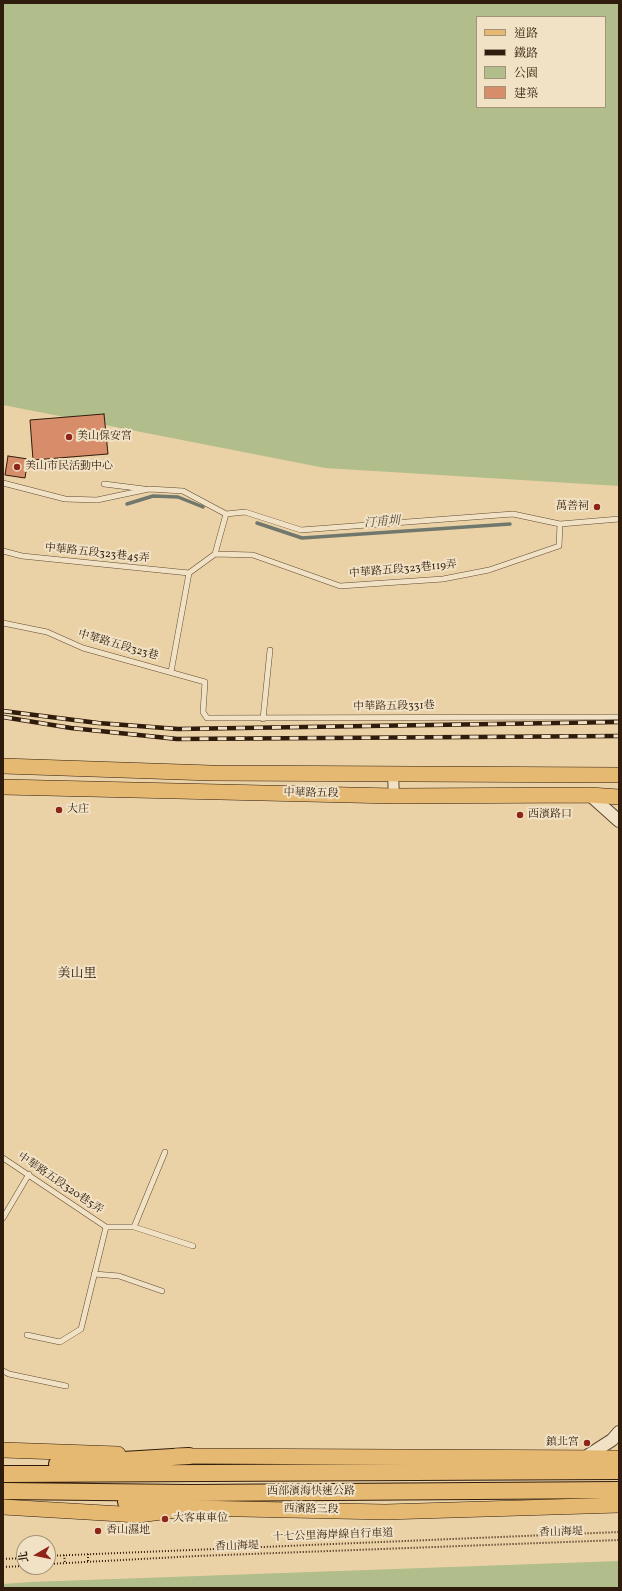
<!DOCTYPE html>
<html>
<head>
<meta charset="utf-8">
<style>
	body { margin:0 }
	#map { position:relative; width:622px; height:1591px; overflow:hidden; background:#ebd2a6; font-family:Vollkorn,"Noto Serif TC",serif }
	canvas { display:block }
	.frame { position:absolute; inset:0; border:4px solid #301c0c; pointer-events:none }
	.legend { position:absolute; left:476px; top:16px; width:130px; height:92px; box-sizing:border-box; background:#f2e2c5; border:1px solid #a4937b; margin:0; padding:5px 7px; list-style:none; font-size:12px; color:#301c0c }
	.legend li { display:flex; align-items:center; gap:8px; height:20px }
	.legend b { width:20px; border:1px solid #a4937b }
	.north { position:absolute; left:16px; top:1535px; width:40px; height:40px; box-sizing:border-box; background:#f2e2c5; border:1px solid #a4937b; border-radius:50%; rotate:261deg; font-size:11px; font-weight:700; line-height:16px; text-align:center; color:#301c0c }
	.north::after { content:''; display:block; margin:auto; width:14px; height:18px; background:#8f2418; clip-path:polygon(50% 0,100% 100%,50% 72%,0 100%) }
</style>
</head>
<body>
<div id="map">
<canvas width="622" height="1591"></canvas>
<div class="frame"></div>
<ul class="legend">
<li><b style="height:5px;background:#e6b973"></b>道路</li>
<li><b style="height:5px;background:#301c0c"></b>鐵路</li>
<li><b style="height:11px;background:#b1bd8b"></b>公園</li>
<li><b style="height:11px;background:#d88d6a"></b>建築</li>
</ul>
<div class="north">北</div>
</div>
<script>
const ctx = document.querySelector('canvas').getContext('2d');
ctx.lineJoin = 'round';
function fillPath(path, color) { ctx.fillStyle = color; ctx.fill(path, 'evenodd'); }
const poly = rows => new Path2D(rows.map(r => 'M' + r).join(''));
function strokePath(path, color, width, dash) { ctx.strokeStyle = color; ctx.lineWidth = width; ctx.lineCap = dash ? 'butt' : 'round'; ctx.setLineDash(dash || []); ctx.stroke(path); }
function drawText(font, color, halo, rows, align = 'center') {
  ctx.font = font + ' Vollkorn,"Noto Serif TC",serif'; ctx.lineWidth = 4; ctx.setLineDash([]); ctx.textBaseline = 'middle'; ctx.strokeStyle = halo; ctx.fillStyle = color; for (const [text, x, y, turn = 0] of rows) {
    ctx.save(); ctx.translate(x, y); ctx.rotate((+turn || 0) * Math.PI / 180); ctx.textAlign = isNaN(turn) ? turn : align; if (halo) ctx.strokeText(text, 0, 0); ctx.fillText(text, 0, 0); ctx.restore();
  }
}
fillPath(poly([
	[3,3,619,3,619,486,325,468,3,405],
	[477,17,605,17,605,107,477,107],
	[619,1561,619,1588,3,1588,3,1584,31,1582]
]), '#b1bd8b');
strokePath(poly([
	[127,504,153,496,178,497,203,507],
	[257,523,302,538,510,524]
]), '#70786e', 3.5);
const building = poly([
	[104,414,108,454,33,460,30,420,104,414],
	[8,456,28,459,25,478,5,475,8,456]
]);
fillPath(building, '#d88d6a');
strokePath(building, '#301c0c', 1);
const service = poly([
	[3,483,65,499,97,500,149,489,183,491,226,514,245,512,301,530,513,514,560,524,619,519],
	[104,484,144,489],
	[3,551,22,556,189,573],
	[215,554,226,514],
	[3,623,47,632,83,648,205,682,203,712,207,718,619,717],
	[171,672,189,573,215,554,253,555,340,586,443,579,489,570,559,546,560,524],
	[263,719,270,650],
	[3,1158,106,1227,134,1227,193,1246],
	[3,1218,29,1174],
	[134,1227,165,1152],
	[94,1274,119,1276,162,1291],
	[27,1335,60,1342,81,1329,106,1227],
	[3,1371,9,1374,66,1386]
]);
const minor = poly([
	[393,775,394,796]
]);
const tertiary = poly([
	[590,795,619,821],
	[584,1458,612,1440,619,1432]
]);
const primary = poly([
	[3,766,211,773,619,775],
	[3,787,394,796,590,795,619,797],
	[3,1450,118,1454],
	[176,1456,619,1458],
	[3,1507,138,1515,193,1508,385,1512,619,1505]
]);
const trunk = poly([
	[57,1464,189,1456],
	[3,1474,619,1471],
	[3,1491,190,1493,619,1490],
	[126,1502,193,1508]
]);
strokePath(service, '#5f4a32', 6);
strokePath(minor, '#5f4a32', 12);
strokePath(tertiary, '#5f4a32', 14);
strokePath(primary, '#301c0c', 16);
strokePath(trunk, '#301c0c', 18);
strokePath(poly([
	[88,1554,88,1562],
	[64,1555,65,1563],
	[48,1556,619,1532],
	[3,1559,24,1558],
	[48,1564,197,1556,619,1540],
	[3,1567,24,1566]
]), '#301c0c', 2, [1, 2]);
strokePath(service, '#f2e2c5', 5);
strokePath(minor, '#f2e2c5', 10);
strokePath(tertiary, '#f2e2c5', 12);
strokePath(primary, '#e6b973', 15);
strokePath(trunk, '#e6b973', 16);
const rail = poly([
	[3,711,98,723,178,729,619,722],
	[3,717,71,728,177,739,619,736]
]);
strokePath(rail, '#301c0c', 4.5);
strokePath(rail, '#f2e2c5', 3, [9]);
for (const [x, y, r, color] of [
	[69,437,4,"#8f2418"],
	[17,467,4,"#8f2418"],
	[597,507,4,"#8f2418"],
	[59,810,4,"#8f2418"],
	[520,815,4,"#8f2418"],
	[587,1443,4,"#8f2418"],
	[165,1519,4,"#8f2418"],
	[98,1531,4,"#8f2418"]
]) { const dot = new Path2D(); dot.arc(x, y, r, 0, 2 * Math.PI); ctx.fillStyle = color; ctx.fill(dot); strokePath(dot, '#f2e2c5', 1.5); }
drawText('11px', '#301c0c', '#f2e2c5', [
	["美山保安宮",77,437],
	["美山市民活動中心",25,467],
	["萬善祠",589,507,"right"],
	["大庄",67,810],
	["西濱路口",528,815],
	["鎮北宮",579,1443,"right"],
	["大客車車位",173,1519],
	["香山濕地",106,1531]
], 'left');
drawText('11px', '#301c0c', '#f2e2c5', [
	["中華路五段323巷45弄",97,554,6],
	["中華路五段323巷119弄",403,570,-5],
	["中華路五段323巷",118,646,16],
	["中華路五段331巷",394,707,-1],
	["中華路五段",311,794,1],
	["中華路五段320巷5弄",60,1184,34],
	["西部濱海快速公路",311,1492],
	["西濱路三段",311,1510,1],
	["香山海堤",561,1533,-2],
	["十七公里海岸線自行車道",333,1536,-2],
	["香山海堤",237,1547,-2]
]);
drawText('italic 12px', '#504a3d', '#f2e2c5', [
	["汀甫圳",382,523,-4]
]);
drawText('13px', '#301c0c', '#f2e2c5', [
	["美山里",77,975]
]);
</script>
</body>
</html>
